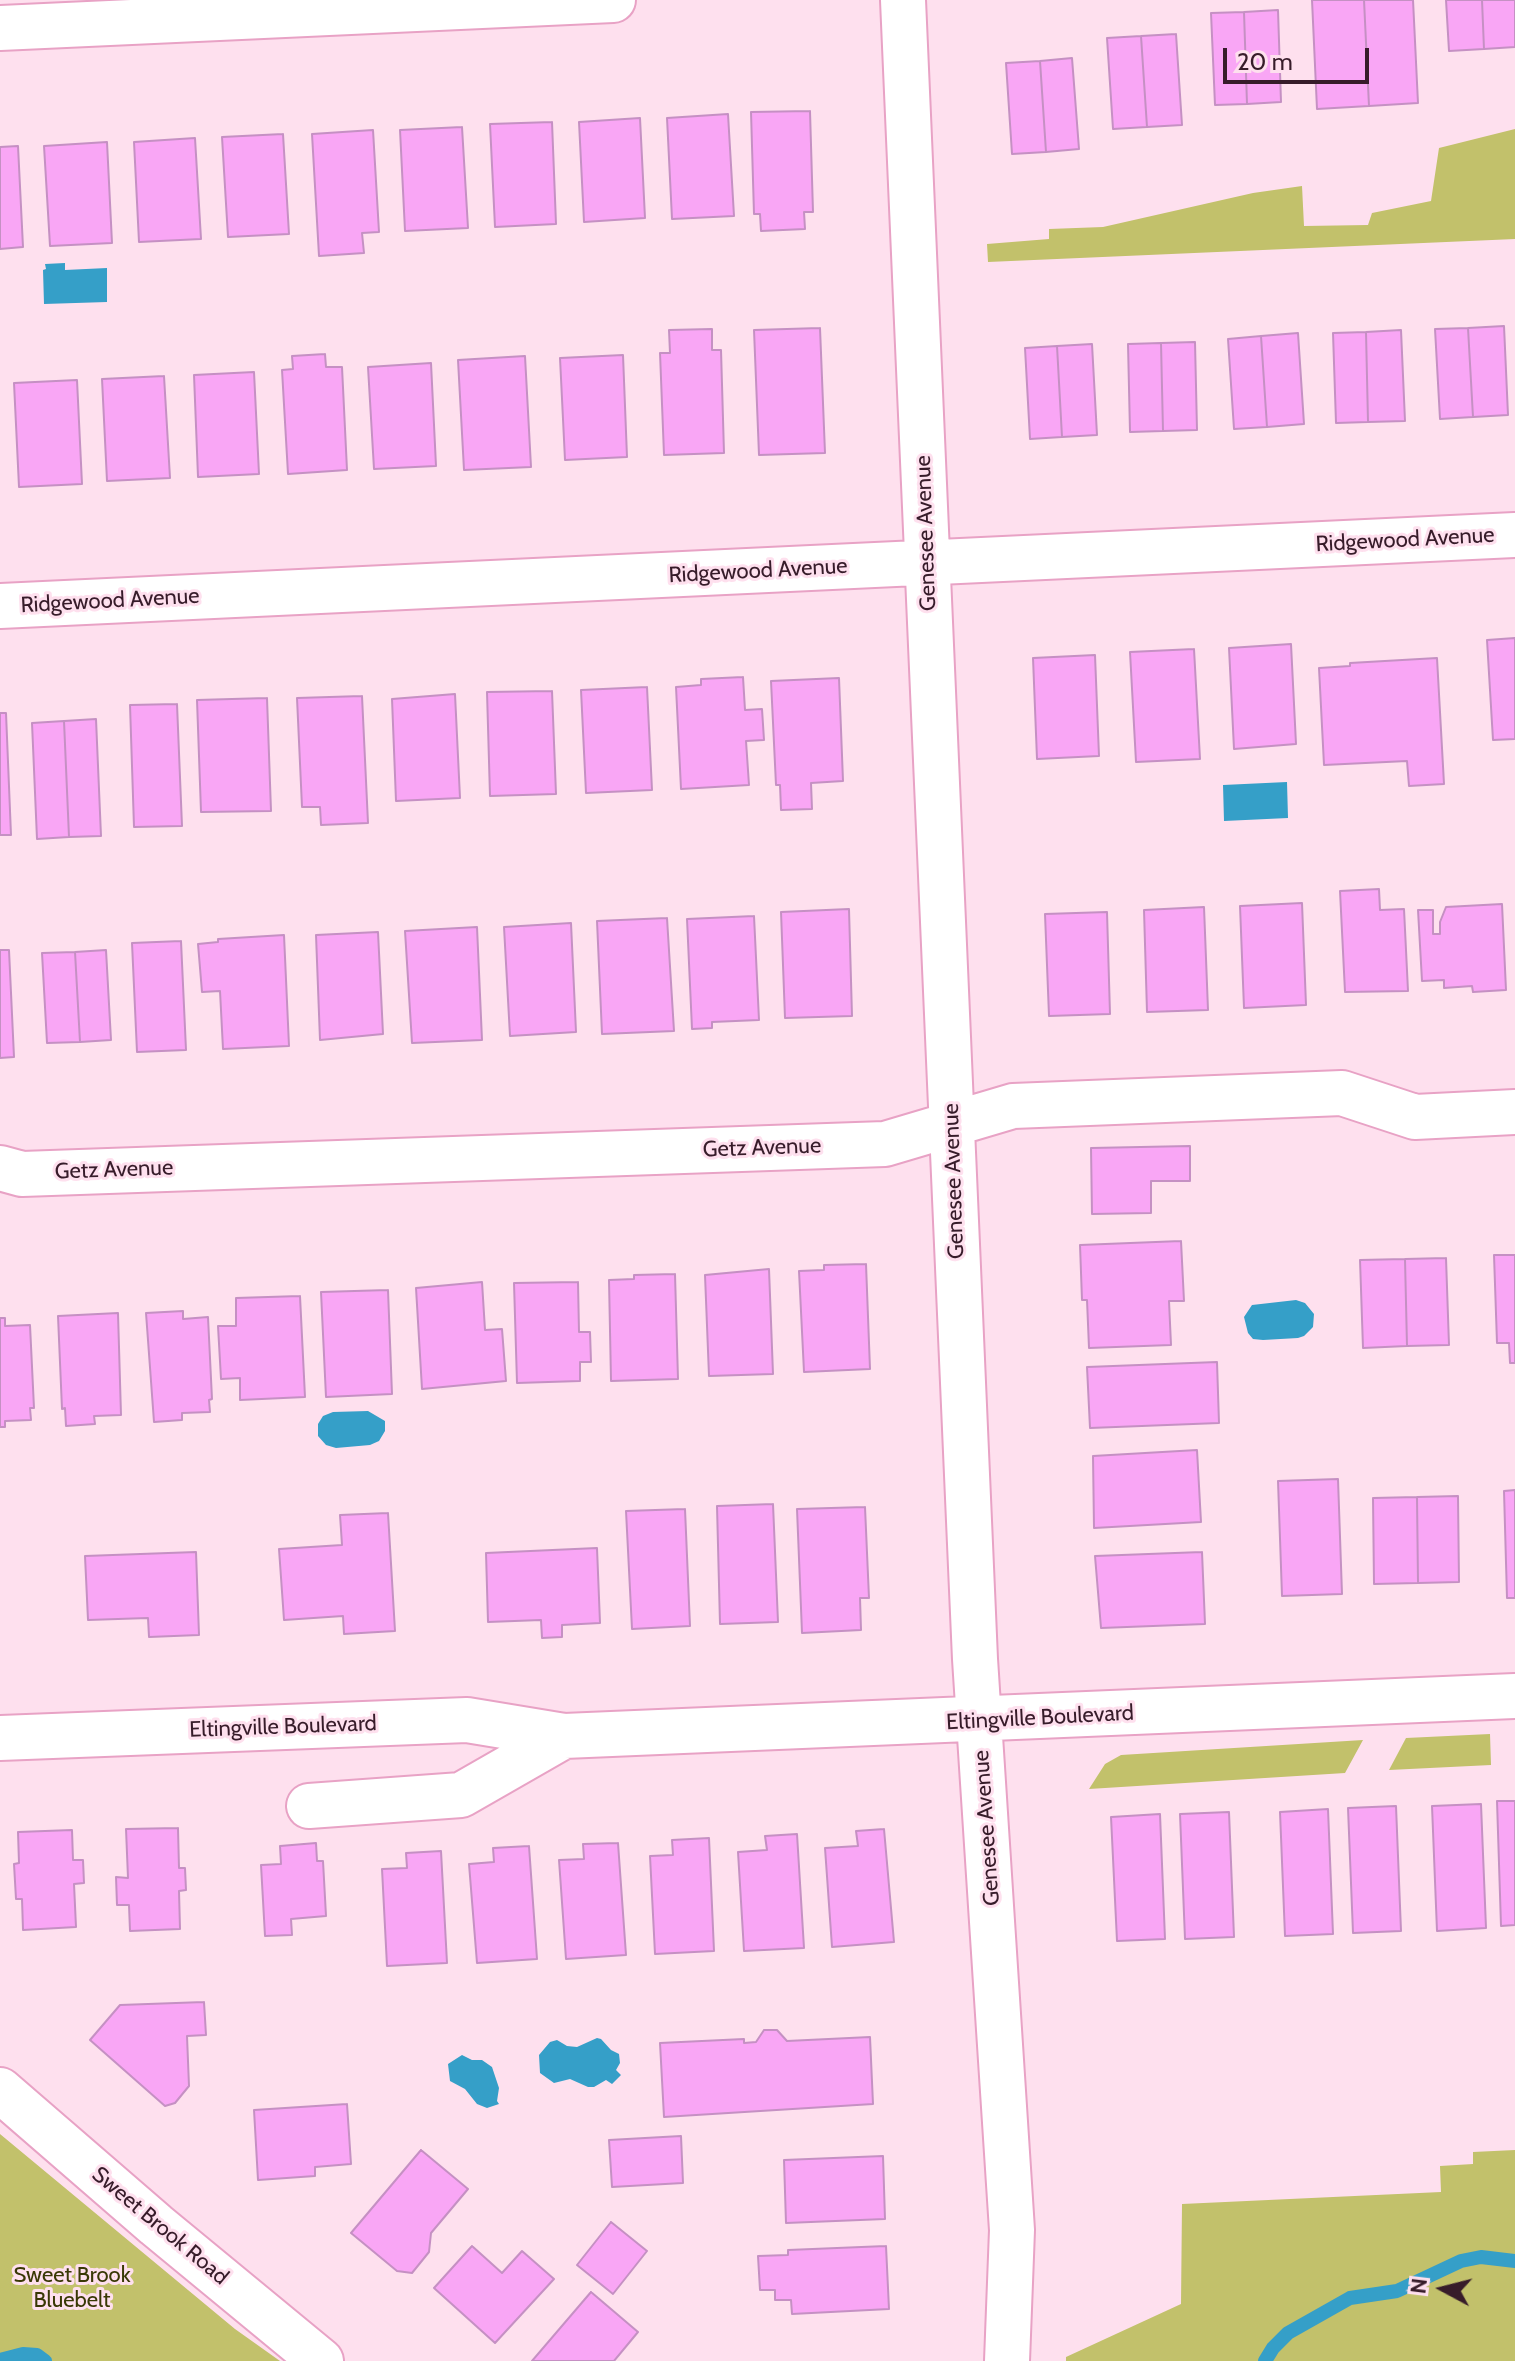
<!DOCTYPE html>
<html>
<head>
<meta charset="utf-8">
<style>
	body { margin:0 }
	#map { position:relative; width:1515px; height:2361px; overflow:hidden; background:#fee0ee; font-family:Cabin,sans-serif }
	canvas { display:block }
	.north { position:absolute; left:1403px; top:2249px; width:80px; height:80px; -webkit-text-stroke:6px #fee0ee; paint-order:stroke; rotate:277deg; font-size:22px; font-weight:700; line-height:32px; text-align:center; color:#371c2a }
	.north::after { content:''; display:block; margin:auto; width:28px; height:36px; background:#371c2a; clip-path:polygon(50% 0,100% 100%,50% 72%,0 100%) }
	.scale { position:absolute; left:1223px; top:48px; width:146px; height:36px; box-sizing:border-box; border:4px solid #371c2a; border-top:0; padding-left:10px; font-size:24px; line-height:28px; white-space:nowrap; color:#371c2a; -webkit-text-stroke:6px #fee0ee; paint-order:stroke }
</style>
</head>
<body>
<div id="map">
<canvas width="1515" height="2361"></canvas>
<div class="north">N</div>
<div class="scale">20 m</div>
</div>
<script>
const ctx = document.querySelector('canvas').getContext('2d');
ctx.lineJoin = 'round';
function fillPath(path, color) { ctx.fillStyle = color; ctx.fill(path, 'evenodd'); }
const poly = rows => new Path2D(rows.map(r => 'M' + r).join(''));
function strokePath(path, color, width, dash) { ctx.strokeStyle = color; ctx.lineWidth = width; ctx.lineCap = dash ? 'butt' : 'round'; ctx.setLineDash(dash || []); ctx.stroke(path); }
function drawText(font, color, halo, rows, align = 'center') {
  ctx.font = font + ' Cabin,sans-serif'; ctx.lineWidth = 6; ctx.setLineDash([]); ctx.textBaseline = 'middle'; ctx.strokeStyle = halo; ctx.fillStyle = color; for (const [text, x, y, turn = 0] of rows) {
    ctx.save(); ctx.translate(x, y); ctx.rotate((+turn || 0) * Math.PI / 180); ctx.textAlign = isNaN(turn) ? turn : align; if (halo) ctx.strokeText(text, 0, 0); ctx.fillText(text, 0, 0); ctx.restore();
  }
}
fillPath(poly([
	[1515,129,1515,239,988,262,987,244,1049,239,1049,229,1103,227,1253,193,1302,186,1304,226,1368,225,1372,213,1431,201,1439,148],
	[1490,1734,1491,1765,1389,1770,1406,1738],
	[1363,1740,1345,1773,1089,1789,1105,1764,1121,1755],
	[0,2134,235,2329,280,2361,0,2361],
	[1515,2150,1515,2361,1066,2361,1066,2357,1181,2304,1182,2204,1441,2192,1440,2166,1473,2164,1473,2152]
]), '#c2c16b');
fillPath(poly([
	[65,263,65,270,107,268,107,302,44,304,43,270,46,269,45,264],
	[1287,782,1288,818,1224,821,1223,785],
	[1296,1300,1305,1303,1314,1314,1313,1327,1304,1336,1298,1338,1263,1340,1253,1339,1248,1333,1244,1317,1252,1305],
	[368,1411,385,1421,385,1431,379,1441,370,1445,336,1448,326,1445,318,1436,318,1424,323,1416,333,1412],
	[597,2038,601,2039,611,2050,619,2054,620,2063,616,2070,621,2075,612,2084,606,2080,594,2087,588,2087,570,2079,554,2083,540,2073,539,2055,550,2042,557,2040,567,2046,577,2047],
	[462,2055,472,2060,482,2060,492,2067,499,2088,497,2101,499,2104,487,2108,477,2104,465,2089,450,2081,448,2064]
]), '#359fc8');
strokePath(poly([
	[0,2360,23,2354,37,2355,45,2361],
	[1265,2361,1273,2348,1288,2333,1350,2298,1397,2291,1461,2261,1481,2257,1515,2261]
]), '#359fc8', 14);
const building = poly([
	[1312,0,1364,0,1369,106,1317,109,1312,0],
	[1364,0,1413,0,1418,103,1369,106,1364,0],
	[1446,0,1482,0,1484,49,1449,51,1446,0],
	[1482,0,1515,0,1515,47,1484,49,1482,0],
	[1278,10,1281,102,1247,104,1244,12,1278,10],
	[1244,12,1247,104,1215,105,1211,13,1244,12],
	[1176,34,1182,125,1147,127,1141,36,1176,34],
	[1141,36,1147,127,1113,129,1107,38,1141,36],
	[1072,58,1079,149,1046,152,1040,61,1072,58],
	[1040,61,1046,152,1012,154,1006,63,1040,61],
	[810,111,813,212,804,212,805,229,761,231,760,214,754,214,751,112,810,111],
	[728,114,734,216,672,219,667,118,728,114],
	[640,118,645,218,584,222,579,122,640,118],
	[552,122,556,224,495,227,490,124,552,122],
	[462,127,468,228,405,231,400,130,462,127],
	[373,130,379,232,362,233,364,253,319,256,312,134,373,130],
	[283,134,289,234,228,237,222,137,283,134],
	[195,138,201,239,139,242,134,142,195,138],
	[107,142,112,243,50,246,44,146,107,142],
	[18,146,23,247,0,249,0,147,18,146],
	[1504,326,1508,415,1473,417,1468,328,1504,326],
	[820,328,825,453,759,455,754,330,820,328],
	[1468,328,1473,417,1440,419,1435,329,1468,328],
	[712,329,712,350,721,350,724,453,664,455,660,353,670,353,669,330,712,329],
	[1401,330,1405,421,1368,422,1366,332,1401,330],
	[1366,332,1368,422,1336,423,1333,333,1366,332],
	[1298,333,1304,424,1267,427,1261,336,1298,333],
	[1261,336,1267,427,1234,429,1228,339,1261,336],
	[1195,342,1197,430,1163,431,1161,343,1195,342],
	[1161,343,1163,431,1130,432,1128,344,1161,343],
	[1092,344,1097,435,1062,437,1057,346,1092,344],
	[1057,346,1062,437,1030,439,1025,348,1057,346],
	[325,354,326,367,342,367,347,470,288,474,282,370,293,369,292,356,325,354],
	[623,355,627,457,565,460,560,358,623,355],
	[525,356,531,467,464,470,458,360,525,356],
	[431,363,436,466,374,469,368,367,431,363],
	[254,372,259,474,198,477,194,375,254,372],
	[164,376,170,478,107,481,102,379,164,376],
	[77,380,82,484,19,487,14,383,77,380],
	[1515,638,1515,739,1493,740,1487,640,1515,638],
	[1291,644,1296,744,1234,749,1229,648,1291,644],
	[1194,649,1200,759,1136,762,1130,652,1194,649],
	[1095,655,1099,756,1037,759,1033,658,1095,655],
	[1437,658,1444,784,1409,786,1407,761,1324,765,1319,668,1350,666,1350,663,1437,658],
	[743,677,745,710,762,709,764,740,746,741,749,785,681,789,676,687,701,685,701,679,743,677],
	[839,678,843,781,811,783,812,809,781,810,780,785,776,785,771,681,839,678],
	[647,687,652,790,586,793,581,690,647,687],
	[552,691,556,794,490,796,487,692,552,691],
	[455,694,460,798,396,801,392,699,455,694],
	[362,696,368,823,321,825,320,807,302,807,297,698,362,696],
	[267,698,271,811,201,812,197,700,267,698],
	[177,704,182,826,134,827,130,705,177,704],
	[0,713,6,713,11,835,0,835,0,713],
	[96,719,101,836,69,837,64,721,96,719],
	[64,721,69,837,37,839,32,723,64,721],
	[1379,889,1380,910,1404,909,1408,991,1345,992,1340,891,1379,889],
	[1302,903,1306,1005,1244,1008,1240,906,1302,903],
	[1502,904,1506,990,1473,992,1472,986,1444,988,1444,980,1422,981,1418,910,1433,910,1433,934,1440,934,1440,922,1446,907,1502,904],
	[1204,907,1208,1010,1147,1012,1144,910,1204,907],
	[849,909,852,1016,785,1018,781,912,849,909],
	[1107,912,1110,1014,1049,1016,1045,914,1107,912],
	[754,916,759,1020,712,1022,712,1028,692,1029,687,919,754,916],
	[667,918,674,1031,602,1034,597,921,667,918],
	[571,923,576,1032,510,1036,504,927,571,923],
	[477,927,482,1040,412,1043,405,931,477,927],
	[378,932,383,1034,320,1040,316,935,378,932],
	[284,935,289,1046,223,1049,220,991,202,992,198,944,218,942,218,939,284,935],
	[181,941,186,1050,137,1052,132,943,181,941],
	[0,950,9,950,14,1057,0,1058,0,950],
	[106,950,111,1040,80,1042,75,952,106,950],
	[75,952,80,1042,47,1043,42,953,75,952],
	[1190,1146,1190,1181,1151,1181,1151,1213,1092,1214,1091,1148,1190,1146],
	[1181,1241,1184,1301,1169,1301,1171,1345,1089,1348,1087,1300,1082,1300,1080,1245,1181,1241],
	[1494,1255,1515,1255,1515,1363,1510,1363,1509,1343,1497,1343,1494,1255],
	[1446,1258,1449,1345,1407,1346,1405,1259,1446,1258],
	[1405,1259,1407,1346,1363,1348,1360,1260,1405,1259],
	[866,1264,870,1369,804,1372,799,1271,824,1270,824,1265,866,1264],
	[769,1269,773,1374,709,1376,705,1275,769,1269],
	[675,1274,678,1379,611,1381,609,1280,634,1279,634,1275,675,1274],
	[482,1282,485,1330,502,1329,506,1381,422,1389,416,1288,482,1282],
	[578,1282,579,1332,590,1332,591,1362,580,1362,580,1381,517,1383,514,1283,578,1282],
	[388,1290,392,1394,326,1397,321,1292,388,1290],
	[300,1296,305,1397,240,1400,240,1378,221,1379,218,1326,236,1326,236,1298,300,1296],
	[183,1311,183,1319,208,1317,212,1399,209,1400,210,1412,182,1413,182,1420,154,1422,146,1313,183,1311],
	[118,1313,121,1415,94,1416,95,1424,66,1426,65,1408,62,1409,58,1316,118,1313],
	[0,1318,5,1318,5,1326,30,1325,34,1408,30,1408,31,1420,5,1421,5,1427,0,1427,0,1318],
	[1217,1362,1219,1423,1090,1428,1087,1367,1217,1362],
	[1197,1450,1201,1522,1094,1528,1093,1456,1197,1450],
	[1338,1479,1342,1594,1282,1596,1278,1481,1338,1479],
	[1515,1490,1515,1598,1507,1598,1504,1491,1515,1490],
	[1458,1496,1459,1582,1418,1583,1417,1497,1458,1496],
	[1417,1497,1418,1583,1374,1584,1373,1498,1417,1497],
	[773,1504,778,1622,720,1624,717,1506,773,1504],
	[865,1507,869,1598,860,1598,861,1630,802,1633,797,1509,865,1507],
	[685,1509,690,1626,632,1629,626,1511,685,1509],
	[388,1513,395,1631,344,1634,343,1616,284,1620,279,1549,342,1545,340,1515,388,1513],
	[597,1548,600,1623,562,1625,562,1637,542,1638,541,1620,488,1622,486,1553,597,1548],
	[196,1552,199,1635,149,1637,148,1618,88,1620,85,1556,196,1552],
	[1202,1552,1205,1624,1101,1628,1095,1556,1202,1552],
	[1497,1801,1515,1801,1515,1925,1501,1926,1497,1801],
	[1481,1804,1486,1928,1437,1931,1432,1806,1481,1804],
	[1396,1806,1401,1931,1353,1933,1348,1808,1396,1806],
	[1328,1809,1333,1934,1285,1936,1280,1812,1328,1809],
	[1229,1812,1234,1937,1185,1939,1180,1814,1229,1812],
	[1160,1814,1165,1939,1117,1941,1111,1817,1160,1814],
	[178,1828,179,1868,185,1868,186,1890,179,1891,180,1929,130,1931,129,1905,117,1905,116,1877,128,1878,126,1829,178,1828],
	[884,1829,894,1942,832,1947,825,1848,858,1846,856,1831,884,1829],
	[72,1830,73,1860,83,1860,84,1883,74,1884,76,1927,23,1930,22,1899,16,1899,14,1864,19,1863,18,1832,72,1830],
	[797,1834,804,1948,744,1951,738,1852,767,1850,765,1836,797,1834],
	[709,1838,714,1951,655,1954,650,1856,673,1855,672,1840,709,1838],
	[316,1843,317,1861,323,1861,326,1916,291,1919,292,1935,265,1936,261,1865,281,1864,280,1846,316,1843],
	[618,1843,626,1955,566,1959,559,1860,584,1859,583,1844,618,1843],
	[529,1846,537,1959,477,1963,469,1864,494,1862,493,1848,529,1846],
	[441,1851,447,1963,387,1966,382,1869,407,1868,406,1853,441,1851],
	[204,2002,206,2035,187,2036,189,2086,175,2103,165,2106,90,2040,120,2005,204,2002],
	[764,2030,777,2030,787,2041,870,2037,873,2104,664,2117,660,2043,744,2039,744,2043,756,2042,764,2030],
	[347,2104,351,2164,315,2167,315,2176,258,2180,254,2110,347,2104],
	[681,2136,683,2183,612,2187,609,2140,681,2136],
	[421,2150,468,2189,431,2233,429,2252,412,2273,397,2271,351,2233,421,2150],
	[883,2156,885,2219,786,2223,784,2160,883,2156],
	[611,2222,647,2251,613,2294,577,2265,611,2222],
	[472,2246,502,2273,522,2251,554,2279,495,2343,434,2288,472,2246],
	[886,2246,889,2309,792,2314,791,2300,775,2300,775,2290,760,2290,758,2256,788,2255,788,2250,886,2246],
	[591,2292,638,2332,614,2361,532,2361,591,2292]
]);
fillPath(building, '#f9a6f5');
strokePath(building, '#c590c3', 2);
const street = poly([
	[903,0,975,1659,1012,2230,1007,2361],
	[0,28,613,0],
	[0,606,1515,535],
	[0,1168,22,1174,885,1144,1013,1106,1342,1093,1415,1117,1515,1112],
	[0,1738,467,1720,564,1736,1515,1696],
	[309,1806,461,1795,564,1736],
	[0,2090,156,2225,321,2361]
]);
strokePath(street, '#e8a2c5', 48);
strokePath(street, '#fff', 44);
drawText('22px', '#371c2a', '#fee0ee', [
	["Genesee Avenue",926,533,-92],
	["Ridgewood Avenue",1405,540,-3],
	["Ridgewood Avenue",758,571,-3],
	["Ridgewood Avenue",110,601,-3],
	["Getz Avenue",762,1148,-2],
	["Getz Avenue",114,1170,-2],
	["Genesee Avenue",954,1181,-92],
	["Eltingville Boulevard",1040,1718,-3],
	["Eltingville Boulevard",283,1727,-2],
	["Genesee Avenue",987,1828,-94],
	["Sweet Brook Road",160,2226,40]
]);
drawText('22px', '#393805', '#fee0ee', [
	["Sweet Brook",72,2276],
	["Bluebelt",72,2301]
]);
</script>
</body>
</html>
